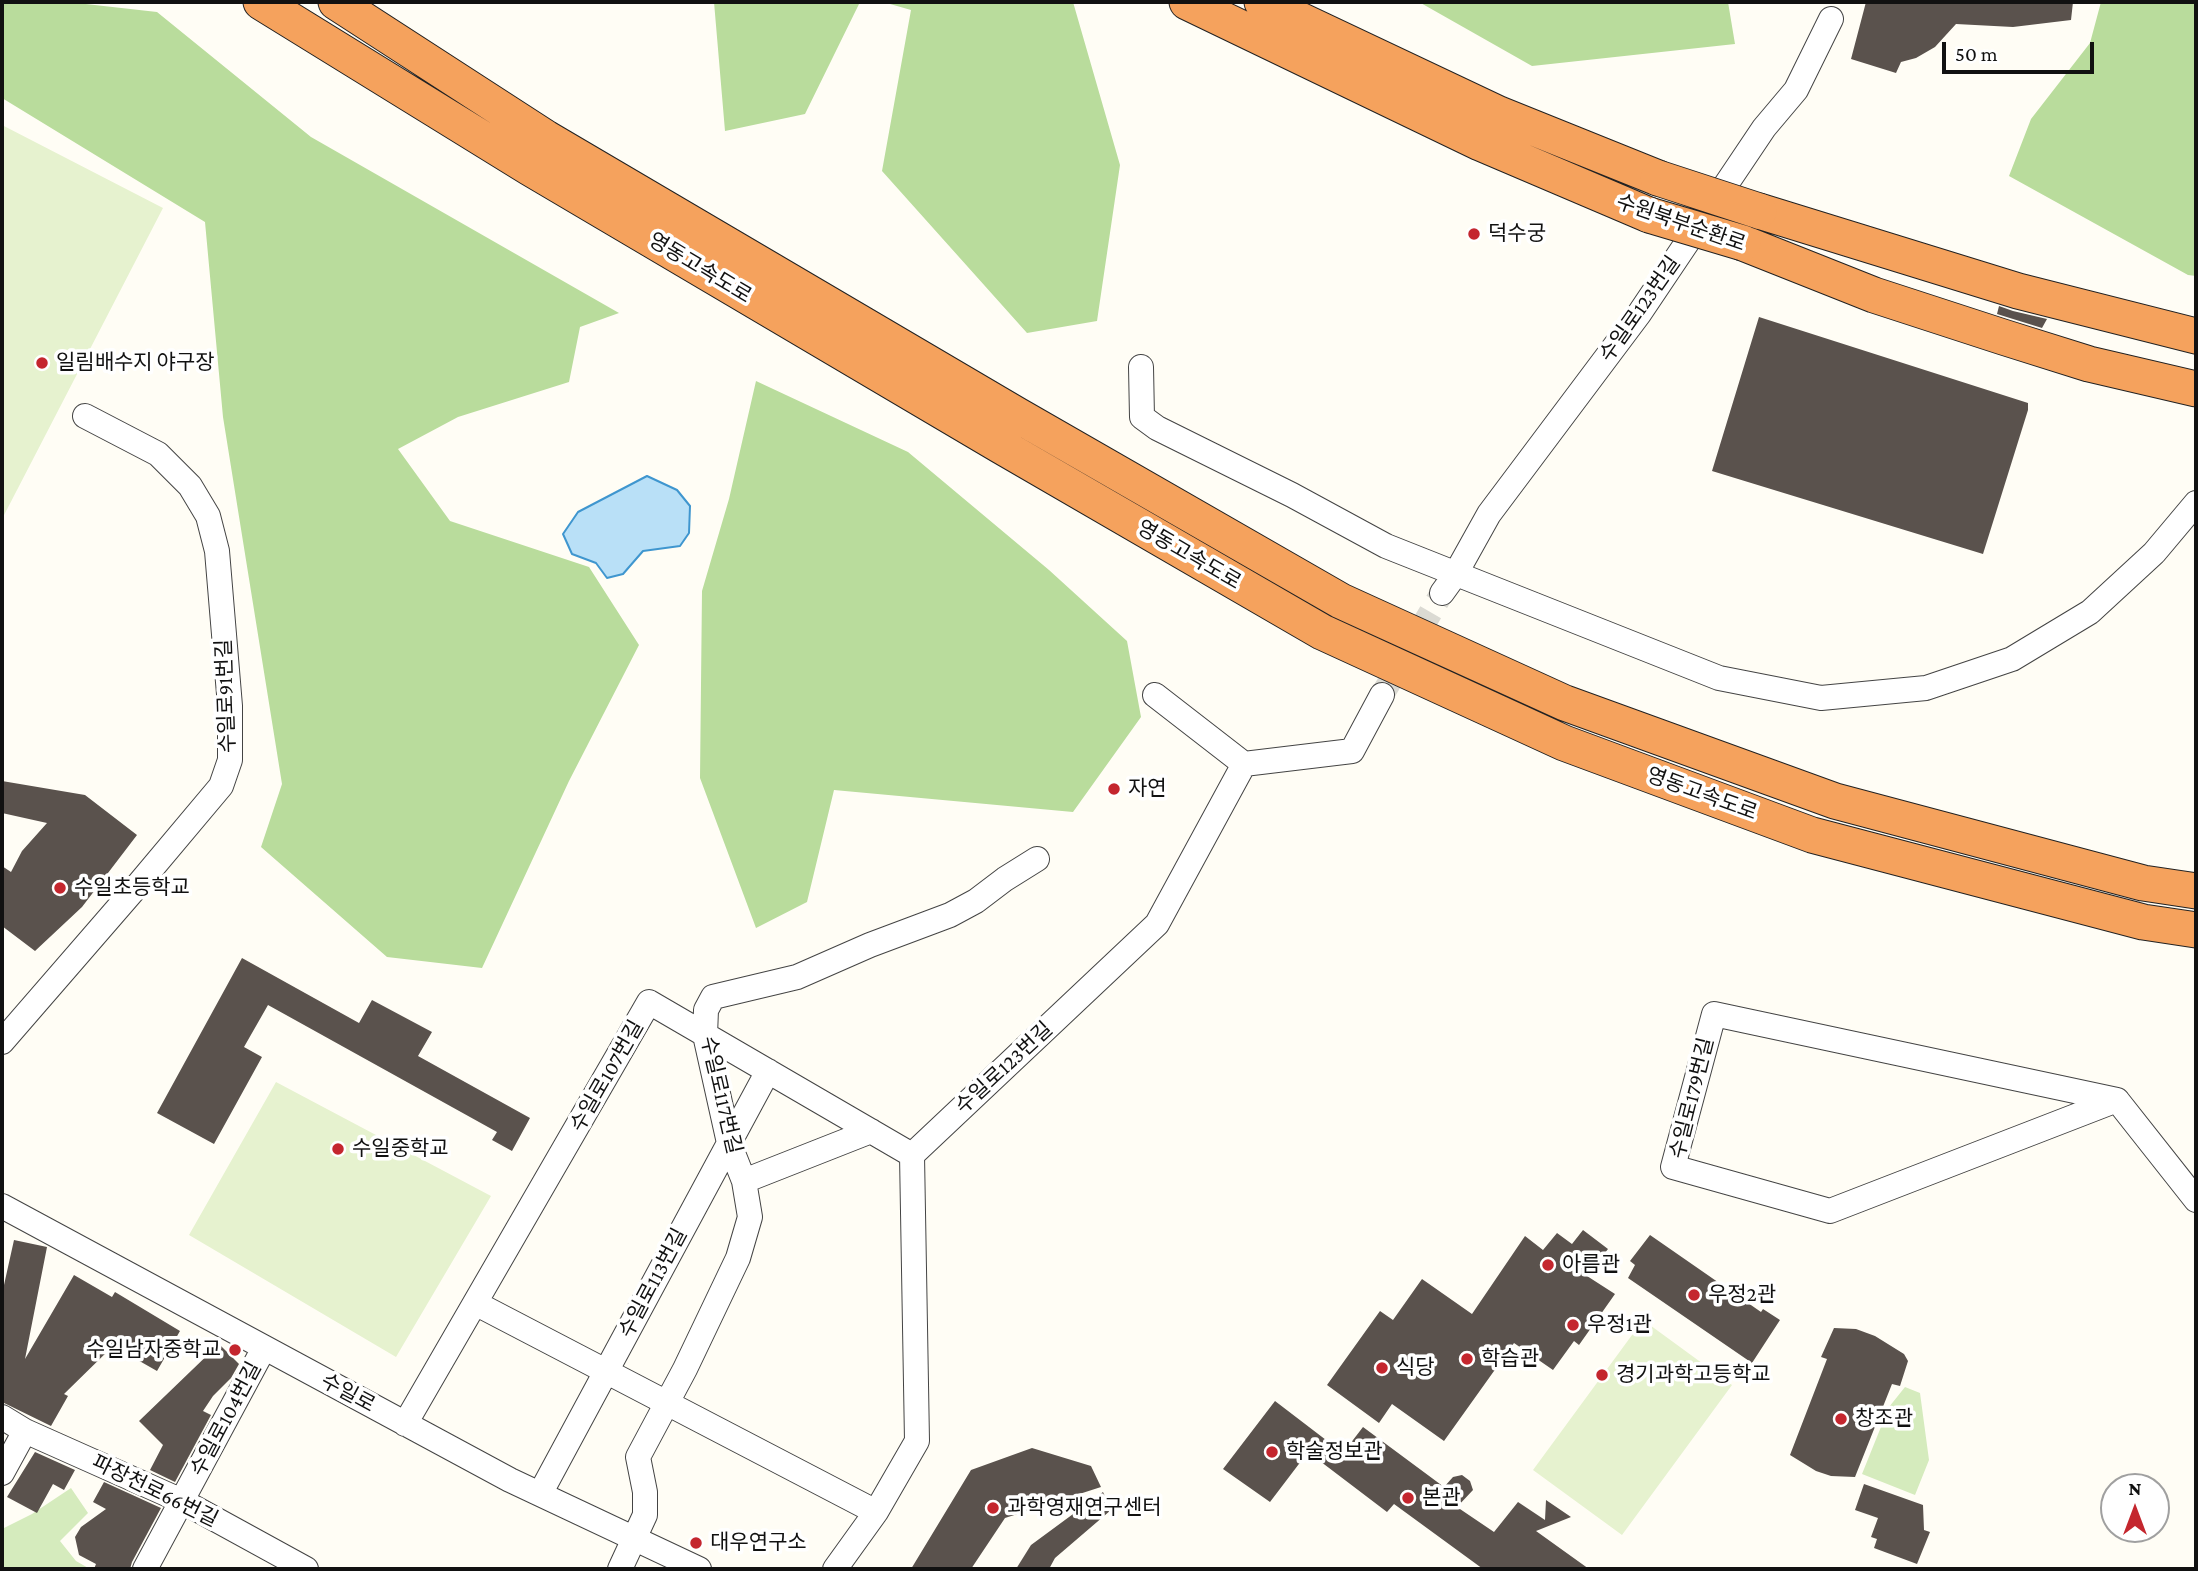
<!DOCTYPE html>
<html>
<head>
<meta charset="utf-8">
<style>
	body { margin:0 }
	#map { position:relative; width:2198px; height:1571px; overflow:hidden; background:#fffdf5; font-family:"Crimson Pro",serif }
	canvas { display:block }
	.frame { position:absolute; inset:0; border:4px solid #111; pointer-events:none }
	.north { position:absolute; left:2100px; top:1473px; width:70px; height:70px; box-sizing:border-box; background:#fff; border:2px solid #a0a0a0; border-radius:50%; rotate:0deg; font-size:19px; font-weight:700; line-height:28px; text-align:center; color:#111 }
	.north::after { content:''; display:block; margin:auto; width:24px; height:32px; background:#c4262e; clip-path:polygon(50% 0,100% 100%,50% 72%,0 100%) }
	.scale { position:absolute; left:1942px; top:42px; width:152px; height:32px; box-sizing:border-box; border:4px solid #111; border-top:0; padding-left:9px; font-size:21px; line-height:24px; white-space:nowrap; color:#111; -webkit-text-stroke:5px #fff; paint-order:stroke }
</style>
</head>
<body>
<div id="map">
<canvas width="2198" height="1571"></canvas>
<div class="frame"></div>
<div class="north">N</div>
<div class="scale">50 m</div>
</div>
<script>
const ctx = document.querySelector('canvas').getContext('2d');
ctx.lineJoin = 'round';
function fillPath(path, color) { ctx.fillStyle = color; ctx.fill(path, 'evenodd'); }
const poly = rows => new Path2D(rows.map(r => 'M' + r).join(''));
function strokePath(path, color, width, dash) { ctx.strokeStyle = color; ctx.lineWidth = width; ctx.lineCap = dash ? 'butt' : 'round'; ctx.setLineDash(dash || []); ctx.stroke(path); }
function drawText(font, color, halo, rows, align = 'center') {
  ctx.font = font + ' "Crimson Pro","Noto Sans KR",serif'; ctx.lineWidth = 7; ctx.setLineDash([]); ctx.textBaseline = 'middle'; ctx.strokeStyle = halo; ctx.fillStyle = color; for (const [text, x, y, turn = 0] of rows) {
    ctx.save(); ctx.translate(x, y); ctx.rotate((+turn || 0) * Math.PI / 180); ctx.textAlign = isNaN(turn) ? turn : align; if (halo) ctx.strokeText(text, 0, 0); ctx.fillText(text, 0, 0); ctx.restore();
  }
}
fillPath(poly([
	[1905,1387,1920,1393,1929,1460,1915,1495,1862,1474,1889,1407],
	[71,1488,88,1513,60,1541,76,1561,90,1569,2,1569,2,1529,32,1514]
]), '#d5ebbd');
fillPath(poly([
	[2,2,68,2,157,12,311,137,619,313,580,327,569,382,458,417,398,449,450,521,589,567,639,645,569,781,482,968,387,957,261,847,282,784,223,417,205,222,2,98],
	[714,2,860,2,805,114,725,131],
	[883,2,1073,2,1120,165,1097,321,1027,333,882,171,911,10],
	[1419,2,1728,2,1735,44,1532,66],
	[2101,2,2196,2,2196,276,2188,275,2009,176,2031,119,2090,43],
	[756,381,908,452,1049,570,1127,641,1141,717,1073,812,834,790,807,902,756,928,700,778,702,591,729,499]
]), '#b9dc9c');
fillPath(poly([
	[2,125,163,208,2,519],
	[276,1082,491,1196,396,1357,189,1235],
	[1643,1320,1732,1385,1622,1535,1533,1470]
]), '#e6f2cf');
const water = poly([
	[647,476,677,490,690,506,689,533,680,546,643,551,623,574,607,578,596,563,572,554,563,534,578,512,647,476]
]);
fillPath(water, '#b9e0f7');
strokePath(water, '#3f96cf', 2);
fillPath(poly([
	[1866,2,2073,2,2071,20,2013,27,1956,24,1935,47,1916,58,1901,62,1896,73,1851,59],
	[1999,306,2013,311,2047,319,2042,328,1997,314],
	[1759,317,2028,403,2028,410,1983,554,1712,471],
	[2,781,85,795,137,835,82,907,35,951,2,926,2,866,11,872,22,851,47,823,2,813],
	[242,958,359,1023,372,1000,432,1032,418,1056,530,1118,512,1151,492,1140,497,1132,268,1005,244,1047,262,1057,214,1144,157,1113],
	[1583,1230,1608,1249,1587,1276,1615,1294,1579,1345,1574,1341,1553,1370,1514,1343,1444,1441,1392,1404,1379,1423,1327,1385,1380,1311,1393,1320,1422,1279,1472,1314,1525,1236,1543,1250,1557,1233,1572,1244],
	[1650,1235,1761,1312,1763,1309,1780,1320,1752,1363,1628,1278,1635,1265,1630,1261],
	[14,1240,47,1247,25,1359,74,1275,112,1297,115,1292,180,1331,157,1371,113,1346,64,1394,68,1396,51,1426,2,1402,2,1294],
	[1834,1328,1856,1329,1875,1336,1904,1354,1908,1361,1900,1386,1892,1384,1855,1477,1831,1476,1816,1471,1790,1455,1827,1359,1821,1357],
	[219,1344,239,1364,231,1378,213,1396,203,1411,211,1415,175,1482,150,1470,163,1445,139,1421],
	[1275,1401,1343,1453,1363,1427,1444,1487,1453,1477,1462,1475,1470,1481,1473,1490,1457,1507,1494,1532,1518,1502,1545,1520,1546,1500,1571,1517,1536,1531,1589,1569,1483,1569,1394,1504,1387,1512,1308,1452,1270,1502,1223,1469],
	[1032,1448,1091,1466,1101,1487,1005,1518,971,1569,911,1569,971,1470],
	[35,1452,75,1470,64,1490,53,1484,37,1513,7,1497],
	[104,1482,161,1508,132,1562,130,1569,94,1569,96,1564,79,1555,75,1537,81,1527,106,1509,93,1502],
	[1864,1484,1923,1505,1924,1530,1930,1532,1917,1564,1874,1548,1877,1539,1871,1537,1878,1518,1855,1510],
	[1103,1492,1111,1510,1055,1558,1049,1569,1016,1569,1031,1545]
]), '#5a524d');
strokePath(poly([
	[1382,695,1442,593]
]), '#dbdad3', 24, [24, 12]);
const minor = poly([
	[1141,367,1142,417,1157,428,1292,495,1386,546,1719,678,1821,698,1926,688,2012,659,2090,612,2154,553,2196,503],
	[1442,593,1455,575,1489,514,1639,314,1764,128,1796,90,1831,19],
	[1155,695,1244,764],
	[2,1042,132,892,221,786,230,760,230,706,217,551,208,516,190,486,158,454,85,416],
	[2117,1100,1830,1211,1673,1167,1714,1014,2117,1100,2196,1200],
	[744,1181,871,1131],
	[2,1206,510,1480,699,1569],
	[475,1303,876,1512],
	[2,1417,25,1431,182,1501,306,1569],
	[405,1424,649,1002,912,1155],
	[2,1473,25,1431],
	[540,1494,768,1071],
	[145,1569,264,1348],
	[620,1569,645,1515,645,1492,638,1457,685,1369,738,1258,750,1217,744,1181,729,1143,705,1035,706,1010,713,997,797,977,870,945,950,915,976,901,1005,879,1037,859],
	[835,1569,876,1512,917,1441,912,1155,1157,924,1244,764,1352,751,1382,695]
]);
const highway = poly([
	[261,2,530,168,1001,446,1322,632,1564,743,1812,835,2143,922,2196,930],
	[336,2,546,138,1017,415,1341,601,1565,703,1835,801,2143,883,2196,891],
	[1187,2,1480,143,1649,215],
	[1262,2,1499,114,1658,178],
	[1759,211,2018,291,2196,336],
	[1743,243,1874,295,2003,337,2089,364,2196,389]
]);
strokePath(minor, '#444', 26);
strokePath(highway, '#222', 37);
strokePath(minor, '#fff', 24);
strokePath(highway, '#f5a25d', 35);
const highwayBridge = poly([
	[1658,178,1759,211],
	[1649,215,1743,243]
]);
strokePath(highwayBridge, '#222', 37, []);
strokePath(highwayBridge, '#f5a25d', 35);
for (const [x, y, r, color] of [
	[1474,234,7,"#c4262e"],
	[42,363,7,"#c4262e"],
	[1114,789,7,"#c4262e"],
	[60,888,7,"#c4262e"],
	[338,1149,7,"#c4262e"],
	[1548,1265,7,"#c4262e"],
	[1694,1295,7,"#c4262e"],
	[1573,1325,7,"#c4262e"],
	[235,1350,7,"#c4262e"],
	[1467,1359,7,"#c4262e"],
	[1382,1368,7,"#c4262e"],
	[1602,1375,7,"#c4262e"],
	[1841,1419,7,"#c4262e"],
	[1272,1452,7,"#c4262e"],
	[1408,1498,7,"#c4262e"],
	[993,1508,7,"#c4262e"],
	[696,1543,7,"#c4262e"]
]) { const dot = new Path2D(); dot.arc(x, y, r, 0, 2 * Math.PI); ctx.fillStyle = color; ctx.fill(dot); strokePath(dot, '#fff', 2.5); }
drawText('21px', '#111', '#fff', [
	["수원북부순환로",1681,223,19],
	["영동고속도로",700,268,31],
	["수일로123번길",1640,309,-55],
	["영동고속도로",1189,555,30],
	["수일로91번길",226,696,-92],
	["영동고속도로",1702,794,20],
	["수일로123번길",1004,1068,-43],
	["수일로107번길",607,1076,-60],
	["수일로117번길",721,1095,77],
	["수일로179번길",1692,1098,-76],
	["수일로113번길",653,1283,-62],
	["수일로",348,1393,28],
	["수일로104번길",226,1419,-62],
	["파장천로66번길",155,1491,26]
]);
drawText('21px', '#111', '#fff', [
	["덕수궁",1488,234],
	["일림배수지 야구장",56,363],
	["자연",1128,789],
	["수일초등학교",74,888],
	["수일중학교",352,1149],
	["아름관",1562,1265],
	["우정2관",1708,1295],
	["우정1관",1587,1325],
	["수일남자중학교",221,1350,"right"],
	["학습관",1481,1359],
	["식당",1396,1368],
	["경기과학고등학교",1616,1375],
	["창조관",1855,1419],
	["학술정보관",1286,1452],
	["본관",1422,1498],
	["과학영재연구센터",1007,1508],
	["대우연구소",710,1543]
], 'left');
</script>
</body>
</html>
